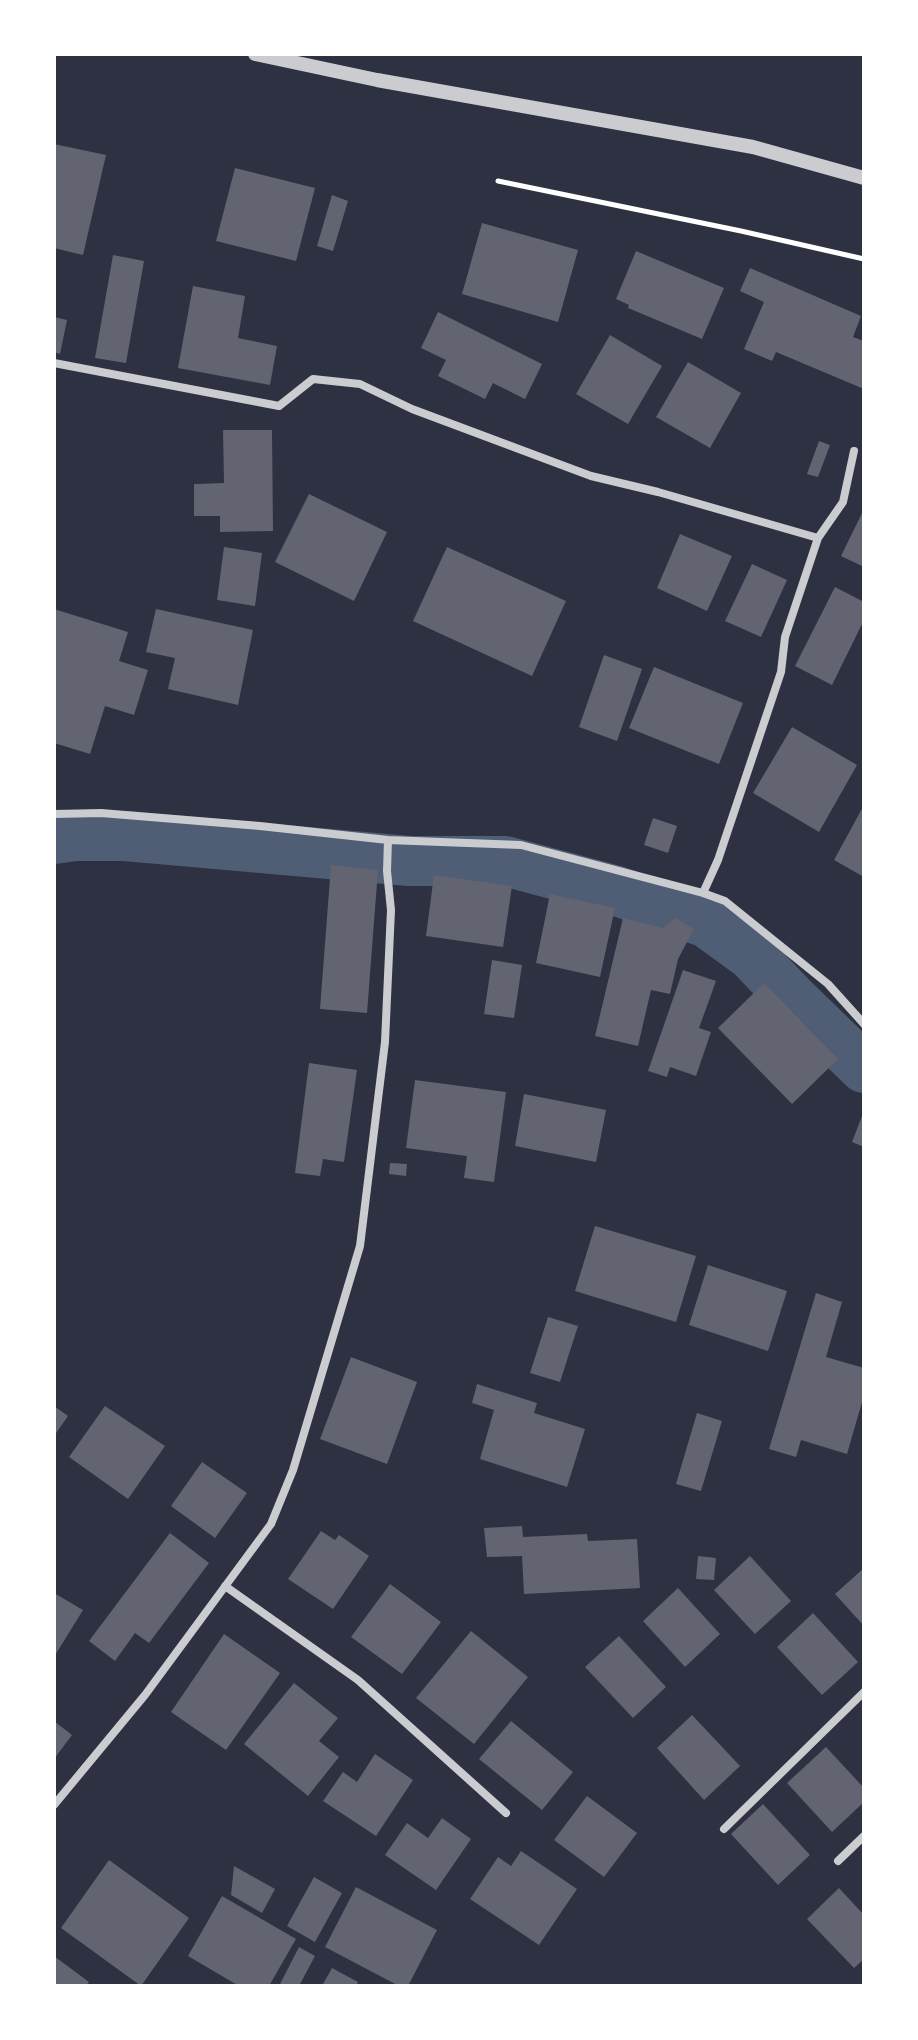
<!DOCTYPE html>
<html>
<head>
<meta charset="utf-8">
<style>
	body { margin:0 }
	#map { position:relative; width:918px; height:2040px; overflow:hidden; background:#2d3142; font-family:"IBM Plex Serif",serif }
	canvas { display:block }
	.frame { position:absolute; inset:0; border:56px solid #fff; pointer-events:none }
</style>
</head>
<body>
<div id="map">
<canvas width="918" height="2040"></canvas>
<div class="frame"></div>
</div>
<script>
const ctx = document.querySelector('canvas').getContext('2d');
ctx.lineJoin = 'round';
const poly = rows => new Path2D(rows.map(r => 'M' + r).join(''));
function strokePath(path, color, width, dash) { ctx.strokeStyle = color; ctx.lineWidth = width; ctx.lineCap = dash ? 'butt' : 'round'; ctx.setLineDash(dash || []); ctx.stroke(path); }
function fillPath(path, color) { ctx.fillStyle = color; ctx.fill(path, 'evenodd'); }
strokePath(poly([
	[54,839,76,836,125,836,409,861,505,861,617,891,707,923,751,955,794,1000,864,1068]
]), '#4f5d75', 50);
fillPath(poly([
	[54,144,106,155,83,255,54,248],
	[235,168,315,188,296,261,216,241],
	[332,195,348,201,333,251,317,246],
	[482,223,578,250,558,322,462,294],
	[636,251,724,288,702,339,628,308,629,305,616,299],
	[113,255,144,261,126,363,95,358],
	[750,268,861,316,853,337,864,341,864,389,776,352,772,361,744,349,764,302,740,291],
	[193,286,245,296,238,338,277,346,270,385,178,368],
	[438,312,542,364,525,399,493,383,485,399,438,376,446,360,421,348],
	[54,317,67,320,60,354,54,352],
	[610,335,662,366,628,424,576,394],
	[688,362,741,393,710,448,656,417],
	[223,430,272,430,273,531,220,532,220,516,194,516,194,484,224,483],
	[819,441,830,445,818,477,807,474],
	[309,494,387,532,354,601,275,562],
	[864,509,864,567,841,556],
	[680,534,732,556,707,611,657,588],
	[224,547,262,553,255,606,217,600],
	[447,547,566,601,532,676,413,621],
	[752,564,787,580,761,637,725,621],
	[835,587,864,602,864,620,832,685,795,666],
	[54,609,128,632,119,661,148,670,134,715,105,706,90,754,54,743],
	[156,609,253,630,238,705,168,689,175,658,146,652],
	[604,655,642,669,617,741,579,727],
	[654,667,743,703,719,764,629,728],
	[792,727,857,765,819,832,753,793],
	[864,805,864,877,834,860],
	[653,818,677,826,668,853,644,845],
	[331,865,378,870,367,1013,320,1009],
	[434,875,512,886,503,947,426,936],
	[550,894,615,908,600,977,536,963],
	[623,918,663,928,675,918,694,929,678,959,670,994,651,990,638,1046,595,1036],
	[492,960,522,965,514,1018,484,1014],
	[683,970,716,981,699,1028,711,1032,696,1076,670,1067,667,1077,648,1071],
	[764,983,838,1059,792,1104,718,1028],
	[309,1063,357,1070,344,1162,323,1159,320,1176,295,1173],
	[415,1080,506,1092,494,1182,464,1178,467,1156,406,1148],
	[524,1094,606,1110,596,1162,515,1146],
	[864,1111,864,1147,852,1142],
	[390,1163,407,1164,406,1176,389,1174],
	[595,1226,696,1256,676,1322,575,1291],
	[708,1265,787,1291,768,1351,689,1325],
	[816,1293,842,1302,826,1357,864,1368,864,1395,847,1454,801,1440,796,1457,769,1449],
	[548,1317,578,1326,560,1382,530,1373],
	[351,1357,417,1382,387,1464,320,1439],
	[477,1384,537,1403,534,1413,585,1429,567,1487,480,1459,494,1410,472,1403],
	[54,1406,68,1416,54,1436],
	[105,1406,165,1446,128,1499,69,1457],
	[697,1413,722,1421,701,1491,676,1484],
	[202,1462,247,1493,215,1538,171,1506],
	[522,1526,523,1537,587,1534,588,1541,637,1539,640,1588,524,1594,522,1556,487,1557,484,1528],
	[321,1531,335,1540,339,1535,369,1556,333,1609,288,1579],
	[170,1533,209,1563,149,1643,135,1633,115,1661,89,1641],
	[698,1556,716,1558,714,1580,696,1579],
	[750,1556,791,1601,755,1634,714,1590],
	[864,1568,864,1626,835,1594],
	[390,1584,441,1622,402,1674,351,1637],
	[678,1588,720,1634,685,1667,643,1621],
	[54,1593,83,1610,54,1657],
	[813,1613,858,1662,822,1695,777,1647],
	[471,1631,528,1677,474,1744,416,1698],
	[224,1634,280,1673,226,1750,171,1712],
	[619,1636,666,1687,633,1718,585,1667],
	[294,1683,338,1718,319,1741,339,1757,308,1796,244,1744],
	[692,1715,740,1766,704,1800,657,1748],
	[54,1721,72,1735,54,1759],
	[511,1721,573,1772,542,1810,479,1759],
	[826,1747,864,1788,864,1802,832,1832,787,1783],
	[375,1754,413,1780,376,1836,323,1801,343,1772,357,1782],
	[587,1796,637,1833,604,1877,554,1840],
	[763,1804,810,1855,778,1885,731,1834],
	[442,1818,471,1839,436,1890,385,1855,407,1823,428,1838],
	[521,1851,577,1889,539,1945,470,1899,498,1857,511,1866],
	[109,1860,189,1918,141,1986,61,1928],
	[234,1866,275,1889,262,1913,231,1895],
	[314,1877,342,1893,315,1942,287,1926],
	[356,1887,437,1930,408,1986,399,1986,325,1947],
	[839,1888,864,1915,864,1959,854,1968,807,1919],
	[222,1896,296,1939,269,1986,239,1986,188,1956],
	[299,1947,315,1956,299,1986,279,1986],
	[54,1956,89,1982,86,1986,54,1986],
	[332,1968,358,1982,356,1986,322,1986]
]), '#626471');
strokePath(poly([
	[498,181,741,231,864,259]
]), '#fff', 5);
strokePath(poly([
	[54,363,279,406,313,379,360,384,412,409,591,476,658,492,818,538],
	[54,814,101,813,260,826,388,840,521,845,703,893,725,901,828,984,864,1024],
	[703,893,718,860,781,672,785,637,818,538,843,502,854,451],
	[225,1586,358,1680,506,1813],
	[54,1805,145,1695,271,1524,293,1470,360,1246,385,1042,391,910,387,871,388,840],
	[724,1829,864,1692],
	[838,1861,864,1836]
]), '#caccd0', 8);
strokePath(poly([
	[255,54,377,80,753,147,864,178]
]), '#caccd0', 14);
</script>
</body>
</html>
